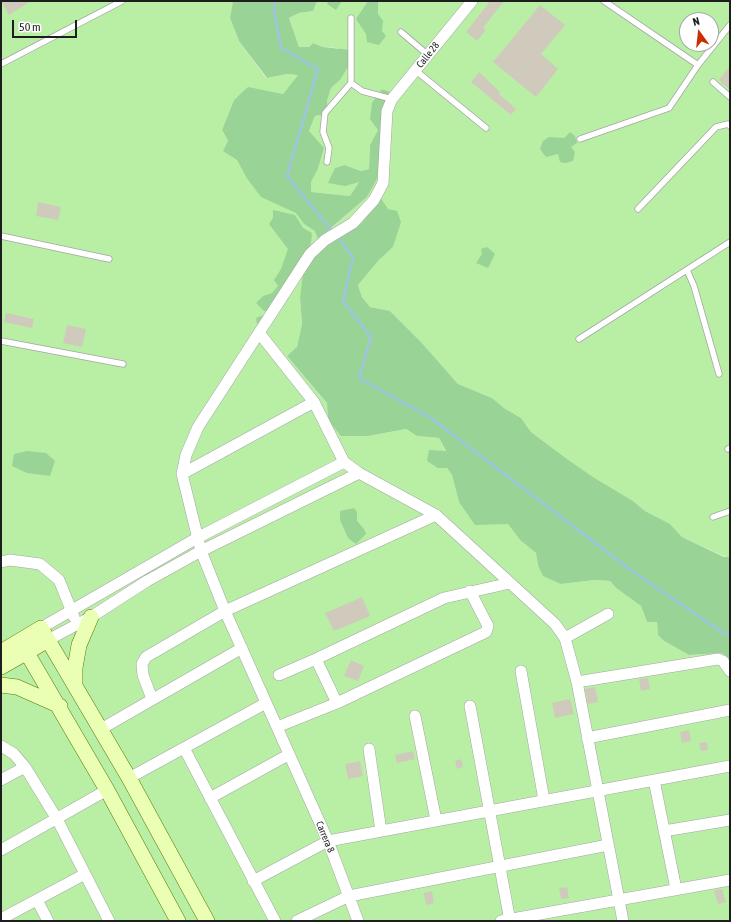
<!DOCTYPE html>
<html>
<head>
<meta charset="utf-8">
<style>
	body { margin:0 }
	#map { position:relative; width:731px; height:922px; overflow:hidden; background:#f0efe4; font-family:"Asap Condensed",sans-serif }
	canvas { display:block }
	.frame { position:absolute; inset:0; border:2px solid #1e1e1e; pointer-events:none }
	.north { position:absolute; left:679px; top:12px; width:40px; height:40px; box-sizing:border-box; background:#fff; border:1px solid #a5a5a5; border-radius:50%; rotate:345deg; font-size:11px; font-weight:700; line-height:16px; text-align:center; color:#1e1e1e }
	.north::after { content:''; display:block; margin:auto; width:14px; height:18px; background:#cd2e00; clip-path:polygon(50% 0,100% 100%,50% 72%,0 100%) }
	.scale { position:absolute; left:12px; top:20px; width:65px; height:18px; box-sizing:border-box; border:2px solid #1e1e1e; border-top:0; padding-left:5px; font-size:12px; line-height:14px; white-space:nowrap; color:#1e1e1e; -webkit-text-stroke:3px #fff; paint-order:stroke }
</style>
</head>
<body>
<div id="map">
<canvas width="731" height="922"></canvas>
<div class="frame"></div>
<div class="north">N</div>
<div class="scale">50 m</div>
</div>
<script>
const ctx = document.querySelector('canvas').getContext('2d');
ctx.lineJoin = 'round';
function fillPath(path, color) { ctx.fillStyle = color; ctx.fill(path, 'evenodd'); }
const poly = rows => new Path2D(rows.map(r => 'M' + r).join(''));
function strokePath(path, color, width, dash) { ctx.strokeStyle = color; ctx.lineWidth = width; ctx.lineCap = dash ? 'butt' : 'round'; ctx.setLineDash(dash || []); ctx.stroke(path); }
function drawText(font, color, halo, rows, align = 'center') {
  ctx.font = font + ' "Asap Condensed",sans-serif'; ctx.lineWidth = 3; ctx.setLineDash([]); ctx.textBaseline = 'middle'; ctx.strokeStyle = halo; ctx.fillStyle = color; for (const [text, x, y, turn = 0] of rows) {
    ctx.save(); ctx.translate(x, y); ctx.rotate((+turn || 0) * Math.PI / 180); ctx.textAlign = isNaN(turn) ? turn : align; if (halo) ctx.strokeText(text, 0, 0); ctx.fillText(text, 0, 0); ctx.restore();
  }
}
fillPath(poly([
	[1,1,233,1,230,18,239,41,266,78,287,74,298,75,283,94,248,88,234,100,222,130,246,177,297,213,304,224,315,231,330,229,367,197,383,119,383,105,389,92,382,89,378,130,370,145,369,169,361,171,343,165,335,168,359,182,350,196,311,192,311,182,317,171,309,131,315,116,328,114,327,101,331,88,340,80,338,48,323,47,313,43,309,47,299,47,289,18,299,13,313,11,317,1,730,1,730,559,682,537,670,524,645,511,633,501,593,477,567,459,531,432,521,418,504,408,492,398,458,384,421,342,390,311,370,307,362,297,358,285,379,260,393,247,396,236,373,206,361,224,351,228,300,298,302,324,297,348,287,356,327,403,328,420,368,436,406,429,417,436,439,438,446,452,438,468,447,468,452,475,459,502,493,523,508,524,520,540,536,553,538,565,561,584,595,580,610,581,616,588,641,606,647,622,657,622,658,635,664,641,689,655,722,653,730,659,730,921,1,921],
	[687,20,711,20,711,44,687,44]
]), '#b9efa5');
fillPath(poly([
	[233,1,317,1,313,11,299,13,289,18,299,47,309,47,313,43,323,47,350,50,354,57,340,80,331,88,327,101,328,114,315,116,309,131,324,148,317,171,311,182,311,192,350,196,359,182,345,186,328,183,335,168,344,165,361,171,369,169,370,145,378,130,370,119,372,103,382,89,390,92,383,106,382,146,377,179,367,197,318,239,315,231,304,224,296,213,261,197,246,177,237,160,223,151,228,141,222,130,234,100,248,87,283,94,298,75,287,74,267,78,239,41,230,18],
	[328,1,342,1,336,10,327,4],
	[368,1,378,2,378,14,383,21,382,31,386,36,379,45,367,42,366,34,356,19],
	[570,132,575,136,577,143,571,147,575,152,573,161,565,163,560,162,558,154,546,157,540,149,543,141,549,137,564,138],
	[380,197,388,209,397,211,401,222,393,247,379,260,358,285,362,297,370,307,390,311,421,342,458,384,492,398,504,408,521,418,531,432,567,459,593,477,633,501,645,511,670,524,682,537,724,557,729,557,730,659,722,653,689,655,664,641,658,635,657,622,647,622,641,606,616,588,610,581,595,580,561,584,543,576,538,565,536,553,520,540,508,524,475,525,459,502,452,475,447,468,438,468,427,461,429,450,446,451,439,438,417,436,406,429,368,436,341,436,328,420,327,403,287,356,297,347,302,324,300,298,303,274,314,256,328,242,361,224,373,206],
	[273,210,295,215,303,228,312,233,311,243,306,254,265,329,257,324,256,318,272,312,264,311,256,303,263,296,272,293,278,286,274,280,281,269,288,249,269,224,273,218],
	[487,247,495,254,488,268,476,263,482,254,481,249],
	[27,451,46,453,55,461,50,476,27,473,12,466,14,454],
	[354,508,357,512,357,521,364,529,366,534,356,544,348,538,340,520,340,511]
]), '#99d395');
strokePath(poly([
	[275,1,274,10,281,48,318,69,287,176,332,231],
	[340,240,353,257,343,301,371,337,359,378,431,418,628,568,723,633,730,635]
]), '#a0c4e2', 2.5);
fillPath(poly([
	[1,1,31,1,9,15],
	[490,1,504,1,483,28,486,30,477,41,466,32],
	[540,5,565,25,541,54,558,69,536,97,493,62],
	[730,66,730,90,719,80],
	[479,72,500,92,499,94,516,109,511,115,471,82],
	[38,202,61,207,58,220,36,216],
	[6,313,34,319,32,328,4,322],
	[67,325,86,329,82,347,63,343],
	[362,597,370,616,334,631,325,613],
	[351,660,364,666,358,681,344,676],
	[648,678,650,689,641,691,639,679],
	[595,687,598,702,588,704,585,689],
	[570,699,574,714,555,718,552,703],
	[689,730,691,741,682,743,680,732],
	[707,742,708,750,701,751,699,743],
	[413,751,415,759,397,763,395,755],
	[461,759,463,767,457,769,455,761],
	[360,761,363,776,348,779,345,764],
	[567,887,569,898,561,899,559,888],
	[722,889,726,902,718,904,714,890],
	[432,891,434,903,426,905,424,893]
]), '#d0cabc');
const lane = poly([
	[604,1,698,65,730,25],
	[351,18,351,83,362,91,392,99],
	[401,32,428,55],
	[1,64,122,1],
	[415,70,486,128],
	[713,82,730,97],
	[580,139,669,108,698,65],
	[327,162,329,148,323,132,325,113,351,83],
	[638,209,716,127,728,124,730,126],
	[1,236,109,259],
	[687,270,694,286,719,374],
	[579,339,730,242],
	[1,341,123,364],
	[728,449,730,448],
	[713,517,730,511]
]);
const street = poly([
	[260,334,314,402,344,462,359,473,436,515,555,624,565,638,577,682,623,921],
	[182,474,314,402],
	[1,562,10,560,40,564,59,580,74,617],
	[41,628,197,538,344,462],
	[565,638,608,614],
	[48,640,91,617,147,581,201,551,359,473],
	[316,659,337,703],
	[521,671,544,800],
	[279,675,316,659,444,598,510,583],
	[577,682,718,659,723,661,730,671],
	[152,699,143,675,142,664,146,657,225,611,436,515],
	[470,706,510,921],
	[415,716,436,820],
	[277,727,337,703,486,632,488,626,470,591],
	[101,729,242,648],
	[587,738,730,710],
	[1,746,14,754,25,767,57,819,109,921],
	[184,748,275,921],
	[369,749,381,831],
	[129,778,266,703],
	[1,780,25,767],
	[654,780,676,889],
	[210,798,288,755],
	[664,831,730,820],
	[1,850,107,790],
	[253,881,328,841,730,766],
	[37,900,48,921],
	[1,919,85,874],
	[297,921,349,896,608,845],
	[358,921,328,841,225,611,201,551,182,474,186,455,198,427,310,254,325,240,353,223,374,200,383,183,387,111,392,99,472,1],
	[501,921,730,880]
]);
const secondary = poly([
	[20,641,107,790,178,921],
	[1,652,41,628,129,778,207,921],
	[1,667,48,640],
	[1,685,17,687,60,706],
	[75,686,75,668,79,645,91,617]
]);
strokePath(lane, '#a5a5a5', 7);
strokePath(street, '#a5a5a5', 12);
strokePath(secondary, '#527b00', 16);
strokePath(lane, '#fff', 5.5);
strokePath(street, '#fff', 11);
strokePath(secondary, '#eaffb3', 15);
drawText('10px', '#1e1e1e', '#fff', [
	["Calle 28",428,55,-51],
	["Carrera 8",325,837,67]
]);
</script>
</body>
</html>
